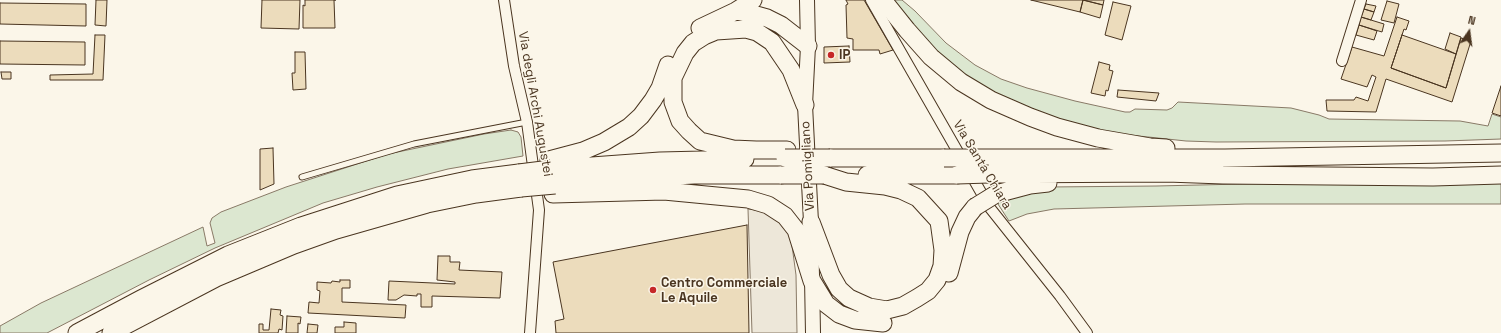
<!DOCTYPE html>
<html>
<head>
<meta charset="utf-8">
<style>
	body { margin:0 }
	#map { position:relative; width:1501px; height:333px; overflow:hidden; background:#fbf6e9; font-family:"Space Grotesk",sans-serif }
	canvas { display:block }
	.north { position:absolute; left:1449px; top:12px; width:40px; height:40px; -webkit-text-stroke:3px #fbf6e9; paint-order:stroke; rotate:14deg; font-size:11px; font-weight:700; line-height:16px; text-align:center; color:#4a3520 }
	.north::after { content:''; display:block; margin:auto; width:14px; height:18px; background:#4a3520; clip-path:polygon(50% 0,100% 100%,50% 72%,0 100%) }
</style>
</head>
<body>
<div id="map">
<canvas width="1501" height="333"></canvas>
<div class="north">N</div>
</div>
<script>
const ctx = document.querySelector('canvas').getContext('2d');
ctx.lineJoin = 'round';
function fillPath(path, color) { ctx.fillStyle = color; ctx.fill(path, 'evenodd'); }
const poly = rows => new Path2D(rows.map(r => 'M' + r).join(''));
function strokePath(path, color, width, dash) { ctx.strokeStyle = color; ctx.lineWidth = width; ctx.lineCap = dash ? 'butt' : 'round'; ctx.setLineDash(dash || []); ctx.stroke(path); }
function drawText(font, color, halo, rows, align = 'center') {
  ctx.font = font + ' "Space Grotesk",sans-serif'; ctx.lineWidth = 3; ctx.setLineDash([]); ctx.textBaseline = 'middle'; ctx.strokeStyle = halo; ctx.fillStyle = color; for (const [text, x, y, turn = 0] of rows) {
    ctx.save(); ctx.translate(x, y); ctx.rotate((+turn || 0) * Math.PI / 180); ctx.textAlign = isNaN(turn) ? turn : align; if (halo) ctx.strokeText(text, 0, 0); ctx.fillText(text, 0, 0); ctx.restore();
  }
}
const green = poly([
	[892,0,902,0,915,11,946,43,975,65,1001,79,1027,88,1075,101,1125,112,1130,112,1135,109,1167,110,1172,108,1178,102,1291,108,1319,115,1329,119,1460,121,1488,126,1492,114,1501,117,1501,139,1445,141,1216,142,1186,141,1120,134,1087,128,1049,116,986,91,937,54,892,0],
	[511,130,518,132,521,137,523,156,448,169,377,187,323,203,215,248,149,280,47,333,0,333,0,326,41,303,203,227,207,246,215,243,210,223,212,218,221,212,286,187,388,154,484,134,511,130],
	[1501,178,1501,204,1245,204,1054,209,1027,214,1009,221,996,201,1047,187,1156,186,1501,178]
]);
fillPath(green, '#dce7d0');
strokePath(green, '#887966', 1);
const parking = poly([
	[748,209,763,211,785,225,791,238,796,275,797,333,752,333,748,209]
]);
fillPath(parking, '#ede7d9');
strokePath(parking, '#887966', 1);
const building = poly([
	[96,0,107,0,106,26,95,25,96,0],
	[262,0,300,0,299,29,261,28,262,0],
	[305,0,336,0,334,0,335,28,303,28,303,5,305,6,305,0],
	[846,0,864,0,893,50,880,54,879,50,853,50,853,39,847,38,846,5,848,4,846,0],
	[1031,0,1104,0,1103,5,1083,0,1080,12,1031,0],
	[1083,0,1103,5,1100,18,1080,12,1083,0],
	[1387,1,1399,4,1394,23,1381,20,1387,1],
	[1113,2,1131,6,1122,40,1105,35,1113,2],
	[0,3,86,4,86,26,0,24,0,3],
	[1366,4,1376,6,1374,12,1364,9,1366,4],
	[1364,9,1374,12,1371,20,1361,17,1364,9],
	[1361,17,1384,24,1382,32,1359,25,1361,17],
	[1397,17,1409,21,1406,30,1404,29,1391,68,1446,88,1461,38,1471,41,1452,102,1386,79,1376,112,1327,111,1326,100,1354,100,1356,97,1368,101,1376,77,1372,75,1367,87,1341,79,1352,47,1384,56,1397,17],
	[1359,25,1377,31,1374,40,1356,35,1359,25],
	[1450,33,1461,37,1456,54,1445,49,1450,33],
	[95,35,105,35,103,80,50,80,50,75,93,74,95,35],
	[1402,35,1456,54,1446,88,1391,68,1402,35],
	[0,41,85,42,85,65,0,64,0,41],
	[849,46,850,62,824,63,824,47,849,46],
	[295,52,305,52,306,89,293,90,292,73,295,73,295,52],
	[1099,62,1110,65,1109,70,1113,71,1108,91,1106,90,1105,96,1091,93,1099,62],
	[1,72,11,72,11,79,2,79,1,72],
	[1501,86,1501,116,1492,113,1501,86],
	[1118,90,1159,93,1156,101,1117,97,1118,90],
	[273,148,274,184,260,190,260,149,273,148],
	[747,225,749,333,556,333,555,321,564,319,553,262,747,225],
	[438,256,450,256,450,262,460,262,459,270,502,272,500,298,432,296,432,307,421,307,421,294,417,294,417,296,404,295,396,300,388,300,389,281,455,284,455,282,437,280,438,256],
	[340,280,350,280,350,288,342,288,342,302,406,305,405,318,308,313,309,302,319,303,320,291,317,290,317,282,331,283,332,281,340,282,340,280],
	[271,309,281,310,280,315,283,316,282,330,279,329,278,333,259,333,259,324,263,324,263,330,269,330,271,309],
	[287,316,301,317,300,324,298,323,298,333,286,333,287,316],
	[344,322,356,323,356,333,335,333,335,327,344,327,344,322],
	[308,324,318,325,317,333,307,333,308,324]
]);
fillPath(building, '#ecdcbc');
strokePath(building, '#4a3520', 1);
const service = poly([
	[302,177,414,144,527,122]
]);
const minor = poly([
	[504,0,514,66,527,122,539,210,530,333],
	[871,0,990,208,1060,296,1087,333],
	[1342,61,1361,0]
]);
const secondary = poly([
	[807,0,808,46,805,105,811,222,813,333]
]);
const trunk = poly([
	[883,0,907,30,931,57,961,82,991,100,1030,117,1057,127,1098,138,1150,147,1166,148],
	[736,11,749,13,767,18,781,25,808,46],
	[700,28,736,11,753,0],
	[787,150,756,150,733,149,700,141,689,131,680,121,673,102,673,78,685,53,693,43,704,36,716,31,746,29,757,32,772,42,791,70,805,105],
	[830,158,944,158],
	[976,158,1225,158,1501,153],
	[549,160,583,151,604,142,629,127,641,116,653,100,660,88,668,65],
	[551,169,660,161,745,159],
	[989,174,1167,173,1223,175,1433,177,1501,175],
	[867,175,957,175],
	[561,184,598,180,694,175,781,175],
	[553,194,664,191,748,199,768,205,785,216,796,230,812,281,826,304,839,314,855,320,883,323],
	[996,194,1030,185,1048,183],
	[811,222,831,275,839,289,849,298,869,307,887,310,903,306,917,298,928,291,937,280,942,266,943,250,939,221,918,198,901,190,885,186,846,182,824,175],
	[949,273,960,232,967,217,975,207],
	[77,333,141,299,228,255,301,226,397,195,472,179,519,173],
	[111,333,216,278,294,245,336,230,427,204,476,194,521,188]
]);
strokePath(service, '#4a3520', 7);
strokePath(minor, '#4a3520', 12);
strokePath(secondary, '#4a3520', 16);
strokePath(trunk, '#4a3520', 19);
strokePath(service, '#fbf6e9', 5);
strokePath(minor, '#fbf6e9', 10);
strokePath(secondary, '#fbf6e9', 14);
strokePath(trunk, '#fbf6e9', 17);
const trunkBridge = poly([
	[785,158,830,158],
	[944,158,976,158],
	[519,173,551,169],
	[781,175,824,175],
	[957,175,989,174],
	[521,188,555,185],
	[975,207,996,194]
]);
strokePath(trunkBridge, '#4a3520', 19, []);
strokePath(trunkBridge, '#fbf6e9', 17);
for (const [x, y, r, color] of [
	[831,55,4,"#c62828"],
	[653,290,4,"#c62828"]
]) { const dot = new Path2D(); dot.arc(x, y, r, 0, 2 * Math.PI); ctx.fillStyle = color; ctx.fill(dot); strokePath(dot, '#fbf6e9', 1.5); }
drawText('bold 13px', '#4a3520', '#fbf6e9', [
	["IP",839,55],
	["Centro Commerciale",661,283],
	["Le Aquile",661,298]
], 'left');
drawText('13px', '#4a3520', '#fbf6e9', [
	["Via degli Archi Augustei",535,104,80],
	["Via Santa Chiara",982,165,59],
	["Via Pomigliano",808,166,-93]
]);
</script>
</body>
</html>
